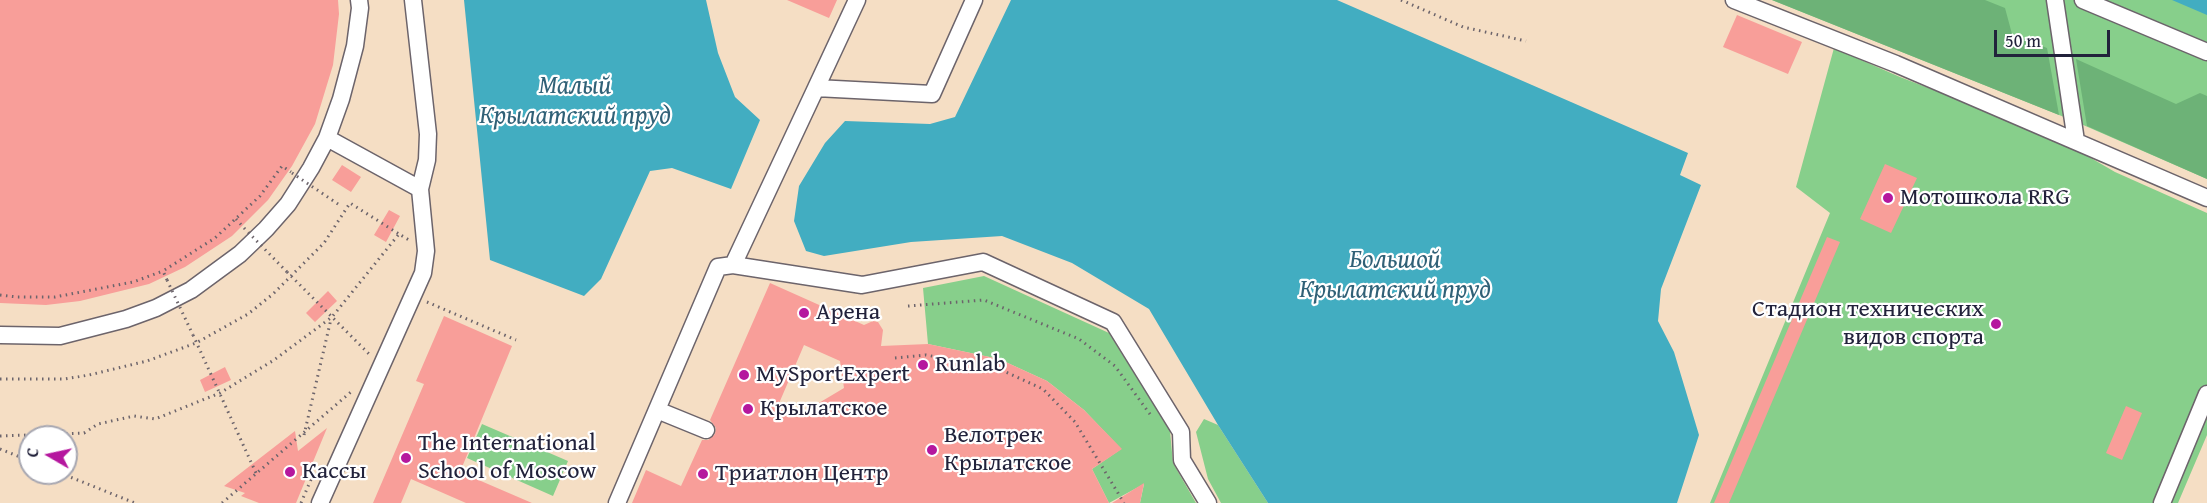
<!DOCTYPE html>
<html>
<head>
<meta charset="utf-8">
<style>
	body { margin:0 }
	#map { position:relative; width:2207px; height:503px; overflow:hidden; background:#f5dec4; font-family:"Gentium Book Plus",serif }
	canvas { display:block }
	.north { position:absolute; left:18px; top:425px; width:60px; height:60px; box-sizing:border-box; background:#fff; border:2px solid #a7a7b1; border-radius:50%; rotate:279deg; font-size:16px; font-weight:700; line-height:24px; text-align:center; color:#22223b }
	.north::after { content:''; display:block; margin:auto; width:21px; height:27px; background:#b5179e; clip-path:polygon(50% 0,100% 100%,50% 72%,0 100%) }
	.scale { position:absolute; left:1994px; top:30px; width:116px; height:27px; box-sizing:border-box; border:3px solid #22223b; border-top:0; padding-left:8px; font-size:18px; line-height:21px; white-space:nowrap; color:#22223b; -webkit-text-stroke:4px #fff; paint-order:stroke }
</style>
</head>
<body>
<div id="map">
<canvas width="2207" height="503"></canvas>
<div class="north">С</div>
<div class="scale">50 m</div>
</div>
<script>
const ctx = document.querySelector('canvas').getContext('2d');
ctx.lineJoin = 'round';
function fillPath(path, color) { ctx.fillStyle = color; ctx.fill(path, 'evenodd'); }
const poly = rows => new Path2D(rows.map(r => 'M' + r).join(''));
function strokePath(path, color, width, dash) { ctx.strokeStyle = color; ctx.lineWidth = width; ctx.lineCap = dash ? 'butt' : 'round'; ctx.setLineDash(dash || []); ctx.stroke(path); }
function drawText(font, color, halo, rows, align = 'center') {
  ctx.font = font + ' "Gentium Book Plus",serif'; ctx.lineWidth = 4.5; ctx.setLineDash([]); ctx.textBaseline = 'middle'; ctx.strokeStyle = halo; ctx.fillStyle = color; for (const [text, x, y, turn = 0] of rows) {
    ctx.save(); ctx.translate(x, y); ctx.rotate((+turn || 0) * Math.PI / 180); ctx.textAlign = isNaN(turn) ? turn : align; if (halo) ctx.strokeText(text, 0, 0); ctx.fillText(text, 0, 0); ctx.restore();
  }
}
fillPath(poly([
	[1772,0,2207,0,2207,179,2074,121],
	[1834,48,1900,77,2053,136,2115,172,2207,213,2207,435,2178,503,1710,503,1830,213,1796,187],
	[984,276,1109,333,1170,431,1173,463,1196,503,1140,503,1144,484,1109,503,1092,469,1121,449,1084,410,1047,381,999,359,928,344,923,288],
	[1204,419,1218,425,1268,503,1221,503,1208,479,1196,432],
	[482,424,568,461,553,496,467,458]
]), '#87cf8b');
fillPath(poly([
	[1772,0,1985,0,2005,8,2012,34,2047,48,2059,115],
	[2076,59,2176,104,2200,93,2207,96,2207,179,2087,126]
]), '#6db277');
fillPath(poly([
	[464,0,706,0,718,53,735,97,760,120,731,189,672,168,650,171,601,279,584,296,490,260],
	[1011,0,1337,0,1688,153,1680,175,1701,185,1661,289,1658,321,1674,352,1699,435,1677,503,1268,503,1218,425,1149,309,1072,263,1002,236,911,242,824,256,806,251,794,221,799,186,825,143,845,121,930,124,955,117],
	[2172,0,2207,0,2207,15]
]), '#42adc1');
fillPath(poly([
	[0,0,338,0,339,14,333,65,315,124,292,166,268,200,232,236,185,267,149,284,80,301,46,305,0,303],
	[787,0,837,0,829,18],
	[1737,15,1802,42,1788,74,1723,47],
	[1885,164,1917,178,1891,233,1860,219],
	[342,165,361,177,351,192,332,180],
	[389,210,400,216,386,242,374,235],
	[1827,237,1840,242,1729,503,1714,503],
	[770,283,864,325,873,321,878,322,883,330,881,346,928,344,999,359,1047,381,1084,410,1122,449,1092,469,1109,503,632,503,646,470,681,486,702,440,708,440,715,434,716,428,710,420],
	[804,345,840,361,844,388,797,416,777,408],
	[328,291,337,301,315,322,306,313],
	[444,316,512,346,460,472,532,503,466,503,411,479,401,503,373,503,424,384,416,381],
	[225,367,231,380,205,392,200,380],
	[2126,406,2142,413,2122,460,2106,453],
	[327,428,296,503,259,503,241,496,245,493,224,486,295,431,298,451],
	[1144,483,1140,503,1112,503]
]), '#f89e99');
const minor = poly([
	[1734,0,1896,64,2207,198],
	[2055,0,2076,141],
	[2083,0,2207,52],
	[816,88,857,0],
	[327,138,420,189],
	[733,265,816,88,932,94,974,0],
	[0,335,60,336,126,319,156,308,191,290,240,254,266,229,288,204,311,168,327,138,341,99,355,46,360,8,359,0],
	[657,410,706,430],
	[320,503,423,273,426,251,420,189,427,160,428,134,413,0],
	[617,503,718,267,733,265,862,285,983,262,1113,322,1181,432,1182,460,1208,503],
	[2162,503,2207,394]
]);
strokePath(minor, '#6c646b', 19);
strokePath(poly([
	[1401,0,1463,27,1526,41],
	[236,219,244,228],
	[287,272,371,356],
	[167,280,163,271,215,238,260,196,282,166,291,172],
	[0,295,17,297,55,297,133,282,163,271],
	[427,302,516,340],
	[908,306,984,300,1079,339,1115,366,1152,417],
	[193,335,256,473],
	[895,358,926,355,997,368,1043,389,1075,422,1124,503],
	[0,379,65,379,89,375,147,361,196,343,248,314,273,294,324,243,350,203,399,234],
	[304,435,331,319],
	[0,436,84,433,98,424,134,416,155,419,220,393,274,360,332,317,399,234,409,240],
	[0,449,30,461],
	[60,473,135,503],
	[222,503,352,391],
	[301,503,312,477]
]), '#6c646b', 3, [1.5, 4.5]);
strokePath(minor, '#fff', 16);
strokePath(poly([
	[292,173,341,206],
	[244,228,287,272],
	[167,280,193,335]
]), '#6c646b', 3, [1.5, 4.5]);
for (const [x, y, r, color] of [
	[1888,198,6,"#b5179e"],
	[804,313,6,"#b5179e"],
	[1996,324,6,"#b5179e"],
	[923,365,6,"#b5179e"],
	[744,375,6,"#b5179e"],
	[748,409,6,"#b5179e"],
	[932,450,6,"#b5179e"],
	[406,458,6,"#b5179e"],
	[290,472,6,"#b5179e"],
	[703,474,6,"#b5179e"]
]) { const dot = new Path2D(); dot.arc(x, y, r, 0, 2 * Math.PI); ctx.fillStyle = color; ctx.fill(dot); strokePath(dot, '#fff', 2); }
drawText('24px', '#22223b', '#fff', [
	["Мотошкола RRG",1900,198],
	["Стадион технических",1984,310,"right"],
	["видов спорта",1984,338,"right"],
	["Арена",816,313],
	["Runlab",935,365],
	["MySportExpert",756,375],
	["Крылатское",760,409],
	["Велотрек",944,436],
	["Крылатское",944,464],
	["The International",418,444],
	["School of Moscow",418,472],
	["Кассы",302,472],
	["Триатлон Центр",715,474]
], 'left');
drawText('italic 26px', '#306177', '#fff', [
	["Малый",575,86],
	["Крылатский пруд",575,116],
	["Большой",1395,260],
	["Крылатский пруд",1395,290]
]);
</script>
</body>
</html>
